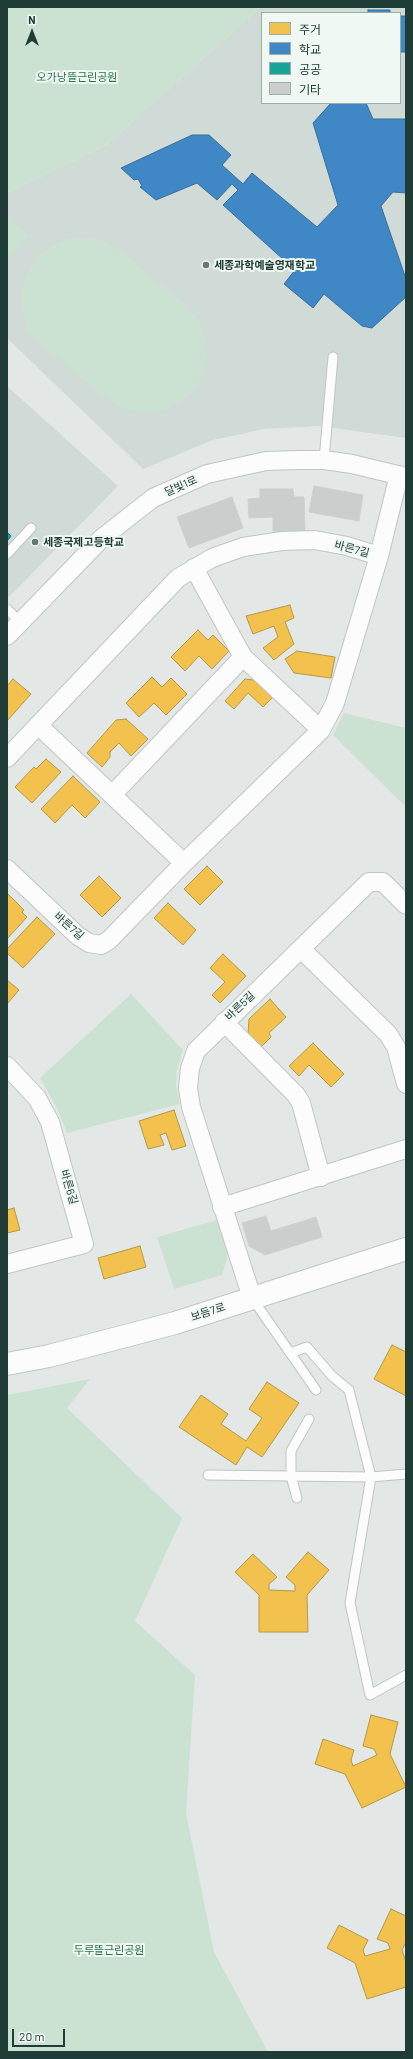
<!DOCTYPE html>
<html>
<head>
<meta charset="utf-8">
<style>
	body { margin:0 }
	#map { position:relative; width:413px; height:2059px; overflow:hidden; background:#e3e8e6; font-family:Barlow,"Noto Sans KR",sans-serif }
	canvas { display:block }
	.frame { position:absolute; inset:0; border:8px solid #203c36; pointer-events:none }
	.legend { position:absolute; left:261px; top:12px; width:140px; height:92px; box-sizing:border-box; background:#f0f8f4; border:1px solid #9dada8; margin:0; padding:5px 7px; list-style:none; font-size:12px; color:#203c36 }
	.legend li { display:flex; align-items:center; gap:8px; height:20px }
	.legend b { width:20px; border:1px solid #9dada8 }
	.north { position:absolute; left:12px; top:12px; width:40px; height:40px; -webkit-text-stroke:3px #f0f8f4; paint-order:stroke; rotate:0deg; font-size:11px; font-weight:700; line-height:16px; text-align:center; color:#203c36 }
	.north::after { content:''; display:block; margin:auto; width:14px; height:18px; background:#203c36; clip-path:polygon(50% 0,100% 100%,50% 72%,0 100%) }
	.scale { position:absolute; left:12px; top:2029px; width:53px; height:18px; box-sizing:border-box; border:2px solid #203c36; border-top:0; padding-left:5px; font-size:12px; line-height:14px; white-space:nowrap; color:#203c36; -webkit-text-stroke:3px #f0f8f4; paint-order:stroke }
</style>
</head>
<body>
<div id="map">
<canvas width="413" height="2059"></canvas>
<div class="frame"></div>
<ul class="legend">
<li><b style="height:11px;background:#f2c14e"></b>주거</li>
<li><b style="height:11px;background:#3f88c5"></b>학교</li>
<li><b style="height:11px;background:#17a398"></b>공공</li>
<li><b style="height:11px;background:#cacfcd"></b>기타</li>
</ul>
<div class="north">N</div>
<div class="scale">20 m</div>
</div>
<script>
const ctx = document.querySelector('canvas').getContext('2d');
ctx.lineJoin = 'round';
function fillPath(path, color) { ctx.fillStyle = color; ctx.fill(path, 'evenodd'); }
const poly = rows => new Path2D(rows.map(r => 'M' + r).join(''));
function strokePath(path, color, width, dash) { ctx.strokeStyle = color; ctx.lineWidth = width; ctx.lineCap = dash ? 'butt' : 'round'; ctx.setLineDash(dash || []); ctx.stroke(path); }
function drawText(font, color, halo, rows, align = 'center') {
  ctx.font = font + ' Barlow,"Noto Sans KR",sans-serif'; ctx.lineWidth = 4; ctx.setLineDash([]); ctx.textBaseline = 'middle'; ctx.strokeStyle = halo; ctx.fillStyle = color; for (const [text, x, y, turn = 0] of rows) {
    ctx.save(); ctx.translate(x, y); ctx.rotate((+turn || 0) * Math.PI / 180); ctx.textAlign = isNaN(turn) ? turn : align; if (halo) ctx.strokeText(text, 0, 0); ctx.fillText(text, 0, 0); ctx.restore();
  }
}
fillPath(poly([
	[261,7,406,7,406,438,319,426,264,429,213,440,143,469,7,338,7,193,106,145],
	[262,13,400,13,400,103,262,103],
	[7,386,118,486,7,599]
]), '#d0dad6');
fillPath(poly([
	[7,7,261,7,106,145,7,193],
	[7,215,29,236,7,259],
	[86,238,105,241,121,251,185,305,198,319,205,336,208,354,204,373,195,389,180,403,162,411,141,413,122,408,105,398,41,344,29,330,23,312,21,294,26,276,35,260,50,247,67,239],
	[344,713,406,728,406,807,333,735],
	[131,994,183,1050,177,1070,176,1085,180,1104,67,1133,57,1108,40,1078],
	[217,1220,228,1256,222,1275,174,1289,157,1237],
	[90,1379,67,1408,182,1518,135,1621,195,1675,186,1813,214,1952,268,2052,7,2052,7,1395]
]), '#cbe2d3');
const homes = poly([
	[290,605,294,618,285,622,294,644,274,660,263,648,278,637,274,626,253,634,246,616,290,605],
	[198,630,208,640,213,635,229,651,212,669,199,656,185,671,171,657,198,630],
	[297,651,335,657,331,678,294,673,285,659,297,651],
	[152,677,162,687,171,678,187,694,166,715,154,703,139,717,126,703,152,677],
	[13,679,31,694,7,721,7,686,13,679],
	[245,679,254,680,273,697,263,707,248,693,234,709,225,701,245,679],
	[126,719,148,739,131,756,119,743,110,752,110,757,102,767,87,753,116,720,126,719],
	[46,759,61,772,32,803,15,787,34,767,36,769,46,759],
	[73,776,100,802,85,818,72,805,55,823,41,809,73,776],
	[207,866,223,882,200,905,184,889,207,866],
	[99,876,121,898,102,917,80,895,99,876],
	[7,893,24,910,22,912,27,917,7,939,7,893],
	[168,903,196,930,183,945,154,918,168,903],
	[37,917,55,934,23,968,7,953,7,949,37,917],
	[223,954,246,976,220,1003,212,995,225,982,210,968,223,954],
	[7,980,19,990,7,1004,7,980],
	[270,999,286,1017,269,1033,271,1037,261,1047,248,1034,249,1019,270,999],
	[313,1043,344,1074,331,1087,309,1065,299,1076,289,1066,313,1043],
	[174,1110,186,1146,172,1150,166,1133,160,1135,164,1145,148,1149,139,1121,174,1110],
	[14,1208,20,1230,7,1233,7,1210,14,1208],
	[140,1246,146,1267,104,1279,98,1258,140,1246],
	[392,1345,406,1352,406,1396,374,1379,392,1345],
	[267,1382,299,1403,262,1457,247,1447,236,1465,179,1427,201,1395,228,1414,221,1424,246,1441,262,1418,249,1409,267,1382],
	[308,1552,329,1570,307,1595,308,1632,259,1632,259,1595,235,1572,253,1554,277,1577,269,1584,269,1590,295,1591,295,1585,286,1577,308,1552],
	[371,1715,398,1722,390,1754,406,1787,362,1808,345,1774,315,1764,323,1739,354,1750,351,1760,353,1766,377,1755,374,1749,363,1746,371,1715],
	[391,1909,406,1916,406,1942,402,1950,406,1962,406,1987,367,1999,355,1963,327,1948,339,1925,368,1940,363,1950,365,1956,390,1949,388,1943,377,1939,391,1909]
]);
fillPath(homes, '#f2c14e');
strokePath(homes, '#b39947', 1);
const schools = poly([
	[368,10,390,10,390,13,368,13,368,10],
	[400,16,406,16,406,52,400,52,400,16],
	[331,103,366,103,373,119,406,119,406,193,393,192,381,206,406,279,406,297,372,328,362,326,324,294,313,308,284,284,295,270,223,205,238,190,232,184,217,200,197,183,156,200,140,187,142,186,138,179,134,180,121,168,192,135,209,135,231,155,222,165,243,184,252,173,317,227,338,205,313,123,331,103],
	[7,532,11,536,7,541,7,532]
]);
fillPath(schools, '#3f88c5');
strokePath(schools, '#36719a', 1);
const public = poly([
	[7,532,11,536,7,541,7,532]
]);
fillPath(public, '#17a398');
strokePath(public, '#1a847b', 1);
const building = poly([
	[314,486,363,495,359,521,309,512,314,486],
	[260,489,293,489,294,497,304,497,305,531,273,531,273,517,249,518,248,499,260,498,260,489],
	[232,497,243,528,189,548,177,517,232,497],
	[266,1216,271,1231,316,1217,322,1237,265,1255,249,1246,242,1223,266,1216]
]);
fillPath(building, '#cacfcd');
strokePath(building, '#cbd1cf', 1);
const lane = poly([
	[324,460,333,357],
	[7,554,31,528],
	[7,609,20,622],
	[252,1298,316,1390],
	[290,1353,307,1347,332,1376,349,1390,371,1477,350,1603,370,1695,406,1675],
	[208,1475,371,1477,406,1474],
	[297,1498,291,1476,291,1451,309,1419]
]);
const street = poly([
	[194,568,243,657,321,730],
	[7,636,102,538,153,498,207,474,266,461,298,460,324,460,352,464,406,477],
	[38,725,184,863],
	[7,758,178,578,212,558,243,547,282,541,315,540,347,546,379,556],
	[112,795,243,657],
	[7,869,78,936,89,943,101,945,109,940,184,863,321,730,335,703,379,556,399,475],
	[301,949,388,1034,396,1047,406,1084],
	[224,1022,296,1095,301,1103,321,1177],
	[7,1066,37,1098,50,1122,84,1244,7,1264],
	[222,1207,406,1149],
	[252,1298,191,1107,188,1088,190,1068,196,1051,369,882,383,882,406,905]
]);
const secondary = poly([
	[7,1364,49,1356,175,1323,406,1249]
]);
strokePath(lane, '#c0c5c3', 11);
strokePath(street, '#c0c5c3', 20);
strokePath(secondary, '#bec6c4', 24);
strokePath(lane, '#fbfcfb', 9);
strokePath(street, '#fbfcfb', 18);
strokePath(secondary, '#fbfcfb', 22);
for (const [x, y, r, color] of [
	[206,265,4,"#647874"],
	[35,542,4,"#647874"]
]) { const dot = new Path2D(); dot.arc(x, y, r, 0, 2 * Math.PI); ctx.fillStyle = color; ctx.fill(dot); strokePath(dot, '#f0f8f4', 1.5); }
drawText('11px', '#28754a', '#f0f8f4', [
	["오가낭뜰근린공원",77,77],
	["두루뜰근린공원",109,1950]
]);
drawText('bold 11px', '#203c36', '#f0f8f4', [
	["세종과학예술영재학교",214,265],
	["세종국제고등학교",43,542]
], 'left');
drawText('11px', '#203c36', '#f0f8f4', [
	["달빛1로",181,486,-24],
	["바른7길",352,549,15],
	["바른7길",69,926,41],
	["바른5길",240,1006,-44],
	["바른6길",69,1187,74],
	["보듬7로",208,1312,-18]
]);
</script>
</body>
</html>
